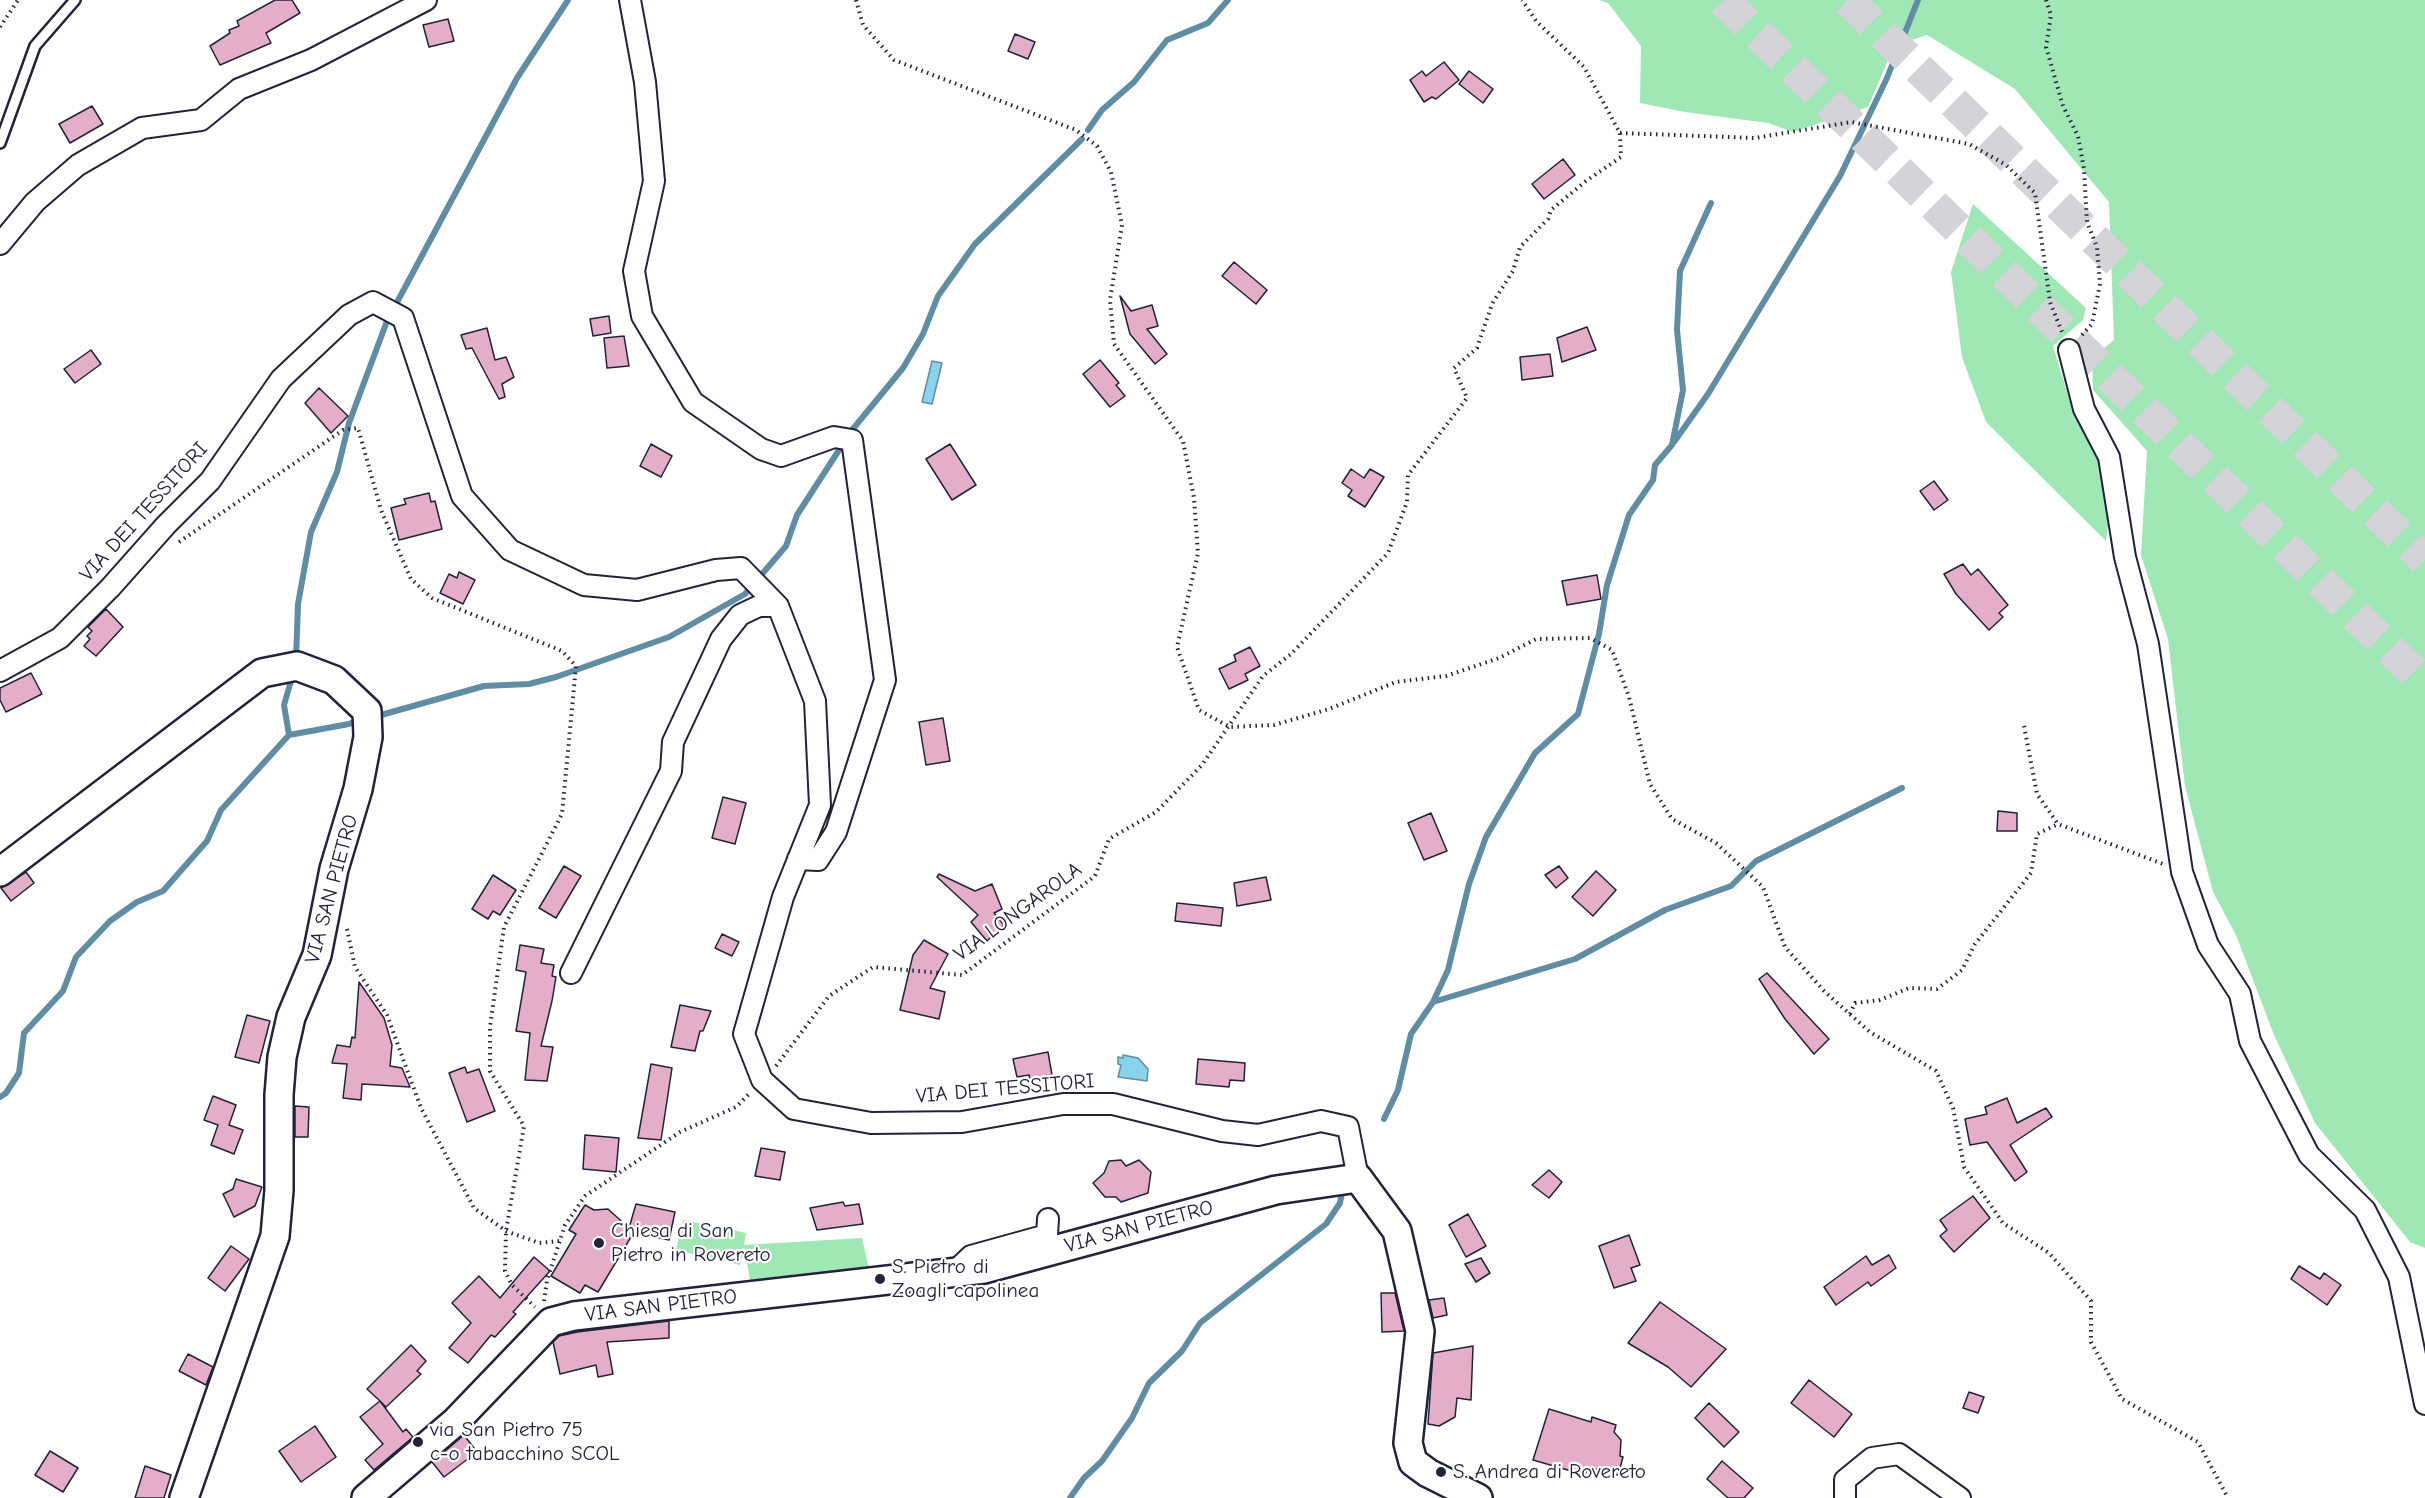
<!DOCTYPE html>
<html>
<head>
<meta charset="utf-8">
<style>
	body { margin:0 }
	canvas { display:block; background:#fff }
</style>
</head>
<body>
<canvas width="2425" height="1498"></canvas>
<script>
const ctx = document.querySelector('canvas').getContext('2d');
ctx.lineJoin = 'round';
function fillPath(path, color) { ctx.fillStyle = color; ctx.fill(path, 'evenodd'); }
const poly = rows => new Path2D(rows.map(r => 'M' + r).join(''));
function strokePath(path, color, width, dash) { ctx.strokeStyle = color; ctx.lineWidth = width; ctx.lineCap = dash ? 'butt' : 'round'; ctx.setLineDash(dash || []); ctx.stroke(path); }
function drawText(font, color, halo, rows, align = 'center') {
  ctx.font = font + ' "Comic Neue",sans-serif'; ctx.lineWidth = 4.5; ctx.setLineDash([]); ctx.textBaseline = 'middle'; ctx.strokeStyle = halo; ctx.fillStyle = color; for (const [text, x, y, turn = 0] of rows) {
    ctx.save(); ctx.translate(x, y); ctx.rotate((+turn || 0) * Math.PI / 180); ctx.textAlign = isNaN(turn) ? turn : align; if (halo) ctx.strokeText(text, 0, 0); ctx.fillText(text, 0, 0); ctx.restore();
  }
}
fillPath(poly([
	[1599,0,2425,0,2425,1248,2410,1242,2315,1123,2274,1035,2236,935,2213,892,2185,786,2168,639,2141,555,2147,451,2093,390,2092,358,2114,340,2109,202,2015,89,1927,35,1894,46,1868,107,1793,132,1768,123,1685,112,1640,103,1641,46,1608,3],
	[1973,204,2086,308,2083,320,2053,346,2074,415,2116,455,2106,541,1986,422,1962,357,1951,272],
	[683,1220,746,1233,744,1245,862,1238,872,1282,753,1296,744,1247,740,1265,676,1250]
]), '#9fe7b5');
const water = poly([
	[932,361,942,363,932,404,922,402,932,361],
	[1123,1055,1138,1058,1148,1069,1147,1081,1118,1077,1121,1065,1118,1064,1118,1057,1123,1058,1123,1055]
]);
fillPath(water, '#89d4ea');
strokePath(water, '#608da4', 1.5);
strokePath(poly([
	[1088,130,1102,110,1134,82,1167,40,1208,23,1228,0],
	[1674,442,1708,394,1840,176,1887,78,1918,0],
	[296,659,298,604,311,532,337,472,349,423,387,321,517,78,568,0],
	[374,717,484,686,529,684,556,677,669,637,745,594,786,546,797,515,852,430,903,368,923,334,938,296,975,244,1082,139],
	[289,735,284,705,293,674],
	[1433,1002,1575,959,1665,910,1731,886,1756,861,1902,788],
	[0,1097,6,1093,19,1073,24,1033,63,991,76,957,110,921,137,902,163,891,207,841,221,810,289,735,349,724,361,719],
	[1384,1119,1398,1090,1411,1034,1433,1002,1448,970,1469,884,1486,837,1535,753,1578,714,1599,634,1607,585,1629,515,1653,480,1655,465,1672,445,1683,390,1677,330,1680,271,1711,203],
	[1070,1498,1084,1478,1102,1461,1132,1418,1149,1383,1182,1351,1200,1323,1326,1224,1340,1203,1342,1193]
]), '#608da4', 6);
const building = poly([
	[275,0,292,0,300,13,266,33,271,43,220,65,210,46,230,33,229,30,239,26,237,21,275,0],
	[448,19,454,41,429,47,423,25,448,19],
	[1015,34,1035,42,1028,59,1008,51,1015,34],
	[1444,62,1459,80,1436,99,1432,97,1424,102,1410,80,1422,71,1426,76,1444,62],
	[1469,71,1493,89,1483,103,1459,84,1469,71],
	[92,106,103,124,70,143,59,124,92,106],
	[1563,159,1575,175,1544,199,1532,184,1563,159],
	[1234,262,1267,290,1256,304,1222,276,1234,262],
	[1120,296,1131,311,1152,305,1158,326,1147,329,1167,354,1155,364,1130,334,1120,296],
	[609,316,611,333,593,336,590,319,609,316],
	[1587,327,1596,350,1562,362,1557,338,1587,327],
	[487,328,495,360,506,357,514,377,502,384,505,397,499,399,472,348,466,349,461,335,487,328],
	[624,336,629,366,607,368,604,338,624,336],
	[91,350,101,364,75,383,64,369,91,350],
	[1550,354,1553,376,1522,380,1520,357,1550,354],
	[1100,360,1119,383,1116,385,1125,396,1110,407,1083,374,1100,360],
	[319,388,348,416,331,433,305,403,319,388],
	[651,444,672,456,661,477,640,466,651,444],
	[950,444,976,485,952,500,926,459,950,444],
	[1351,469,1364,478,1370,469,1384,477,1365,507,1348,496,1352,490,1342,483,1351,469],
	[1934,481,1948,500,1934,510,1920,491,1934,481],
	[429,493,431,502,435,501,442,529,399,540,391,508,406,504,404,499,429,493],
	[1963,564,1971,575,1978,569,2008,605,1999,613,2003,617,1989,630,1956,594,1944,574,1963,564],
	[459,572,475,580,463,604,440,593,449,574,457,578,459,572],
	[1597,575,1601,599,1567,605,1562,581,1597,575],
	[106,609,123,627,96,656,84,646,90,639,87,636,92,631,88,627,106,609],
	[1250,647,1260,666,1245,674,1248,680,1229,689,1219,669,1236,661,1234,655,1250,647],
	[31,673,42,694,6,712,0,700,0,688,31,673],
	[943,718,950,761,926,765,919,722,943,718],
	[723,797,746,803,735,844,712,838,723,797],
	[1998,811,2017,813,2017,831,1997,831,1998,811],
	[1431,813,1447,851,1424,860,1408,823,1431,813],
	[564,866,581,876,556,918,539,908,564,866],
	[1559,866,1568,878,1556,888,1545,875,1559,866],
	[1596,871,1616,890,1593,916,1572,897,1596,871],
	[26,872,34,883,11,901,1,888,26,872],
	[939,874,975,891,992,884,1002,909,994,913,1004,925,987,941,971,922,978,915,937,877,939,874],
	[493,875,516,890,500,915,493,911,488,919,472,909,493,875],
	[1266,877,1271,900,1237,906,1234,883,1266,877],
	[1177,903,1223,908,1221,926,1175,921,1177,903],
	[722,934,739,942,732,956,715,948,722,934],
	[924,940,948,954,930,988,945,992,939,1019,900,1010,913,955,924,940],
	[520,945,544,949,541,963,554,965,552,976,556,977,552,1001,541,1046,553,1047,547,1081,525,1080,530,1033,516,1031,526,972,516,970,520,945],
	[1767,973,1829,1039,1814,1054,1785,1019,1759,979,1767,973],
	[359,982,384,1018,392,1045,390,1066,402,1068,410,1087,362,1084,361,1100,343,1098,347,1064,332,1063,337,1045,350,1047,352,1037,355,1038,359,982],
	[680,1005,711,1011,703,1031,700,1031,695,1051,671,1047,680,1005],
	[247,1015,270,1021,259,1063,235,1057,247,1015],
	[1048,1052,1052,1075,1030,1080,1029,1075,1017,1077,1013,1059,1048,1052],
	[1198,1059,1245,1063,1244,1081,1230,1080,1229,1087,1196,1084,1198,1059],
	[651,1064,672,1068,661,1140,638,1138,651,1064],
	[465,1067,467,1073,479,1069,495,1111,467,1122,449,1073,465,1067],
	[213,1096,236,1105,229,1125,243,1130,234,1154,211,1145,218,1125,204,1120,213,1096],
	[2007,1098,2017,1123,2046,1108,2052,1117,2010,1145,2027,1172,2015,1181,1987,1142,1970,1145,1965,1119,1987,1114,1985,1107,2007,1098],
	[295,1106,309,1107,308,1137,295,1137,295,1106],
	[585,1135,619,1138,616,1172,583,1169,585,1135],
	[761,1148,785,1152,780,1180,755,1176,761,1148],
	[1121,1160,1126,1166,1139,1160,1151,1172,1148,1193,1121,1202,1116,1197,1105,1197,1093,1183,1104,1173,1109,1161,1121,1160],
	[1549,1170,1562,1182,1549,1198,1532,1185,1549,1170],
	[236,1179,262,1187,255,1206,234,1217,223,1194,233,1189,236,1179],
	[1973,1196,1990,1218,1954,1252,1940,1236,1947,1230,1940,1220,1973,1196],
	[843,1202,845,1206,859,1204,863,1224,817,1230,810,1208,843,1202],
	[636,1204,675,1212,669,1240,634,1232,598,1292,585,1285,580,1293,551,1276,576,1234,569,1230,585,1205,594,1210,608,1209,629,1228,636,1204],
	[1468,1214,1486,1246,1466,1257,1449,1225,1468,1214],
	[1629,1235,1640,1265,1631,1268,1636,1281,1614,1288,1599,1246,1629,1235],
	[231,1246,249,1259,225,1291,208,1278,231,1246],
	[1889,1255,1896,1268,1871,1286,1868,1282,1836,1305,1824,1287,1866,1256,1872,1265,1889,1255],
	[534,1257,550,1271,513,1312,516,1314,495,1337,491,1335,468,1363,449,1348,471,1323,452,1303,479,1276,500,1298,534,1257],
	[1481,1258,1490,1273,1476,1282,1465,1264,1481,1258],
	[2299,1266,2320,1279,2324,1273,2341,1285,2327,1305,2291,1279,2299,1266],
	[1381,1293,1395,1293,1404,1331,1382,1332,1381,1293],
	[1444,1298,1447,1315,1433,1318,1429,1300,1444,1298],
	[1660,1302,1726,1349,1691,1387,1668,1367,1628,1343,1660,1302],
	[669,1321,669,1338,607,1342,613,1374,598,1377,596,1365,560,1374,553,1342,559,1336,577,1332,669,1321],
	[411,1345,426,1361,417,1371,421,1374,386,1407,380,1401,403,1432,406,1429,413,1437,374,1470,365,1460,383,1444,360,1417,380,1401,367,1389,411,1345],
	[1473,1346,1471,1400,1457,1398,1455,1417,1439,1426,1428,1424,1433,1353,1473,1346],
	[188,1354,213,1367,206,1385,179,1371,188,1354],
	[1809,1380,1852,1414,1834,1437,1791,1403,1809,1380],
	[1969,1392,1984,1397,1978,1413,1963,1408,1969,1392],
	[1709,1403,1739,1432,1724,1447,1695,1418,1709,1403],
	[1549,1409,1591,1422,1592,1417,1616,1425,1614,1432,1621,1440,1620,1456,1623,1457,1618,1475,1588,1467,1585,1475,1533,1460,1549,1409],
	[315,1426,336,1457,301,1482,279,1451,315,1426],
	[464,1435,477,1452,444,1477,432,1462,464,1435],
	[50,1451,78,1468,63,1492,35,1475,50,1451],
	[1722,1461,1753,1488,1744,1498,1728,1498,1707,1479,1722,1461],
	[145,1466,171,1475,164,1498,135,1498,145,1466]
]);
fillPath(building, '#e4aec8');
strokePath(building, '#22223b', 1.5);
strokePath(poly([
	[1723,0,2425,683],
	[1848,0,2425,560]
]), '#d3d3d8', 33, [33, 16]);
const lane = poly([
	[0,143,35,46,75,0]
]);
const street = poly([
	[630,0,645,82,654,181,634,271,642,316,693,402,761,449,781,456,834,437,852,440,885,680,836,832,818,860,798,859],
	[0,244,35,202,78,165,142,128,201,120,239,89,311,60,426,0],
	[2069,350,2084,409,2109,457,2125,557,2148,644,2182,872,2208,945,2240,994,2250,1041,2309,1155,2365,1210,2399,1277,2425,1404],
	[0,671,60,638,110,588,166,525,210,481,281,379,349,315,373,302,403,318,462,496,510,550,584,585,637,590,716,570,741,568,778,606,815,701,820,805,783,897,744,1034,762,1080,794,1109,871,1123,962,1122,1063,1104,1113,1104,1222,1131,1258,1135,1321,1121,1348,1127,1358,1178],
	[571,973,671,771,673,742,721,639,740,615,759,606,778,606],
	[953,1273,971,1256,1047,1235,1048,1219],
	[1845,1498,1845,1480,1872,1458,1899,1454,1960,1498]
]);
const secondary = poly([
	[0,872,262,673,297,666,334,680,367,711,368,737,358,789,334,869,317,955,291,1017,282,1057,279,1095,279,1190,275,1236,184,1498],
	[366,1498,455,1422,551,1322,574,1316,984,1269,1276,1190,1358,1178,1397,1231,1420,1331,1408,1443,1413,1462,1428,1473,1478,1498]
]);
strokePath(lane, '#22223b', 14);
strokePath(street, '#22223b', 24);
strokePath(secondary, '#22223b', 32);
strokePath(poly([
	[856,0,863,25,894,60,1076,130,1097,146,1111,172,1122,225,1110,300,1114,344,1183,441,1194,498,1198,553,1177,647,1199,710,1230,727,1274,725,1329,709,1396,682,1446,676,1499,658,1536,639,1590,638,1612,650,1629,697,1650,784,1672,819,1716,843,1763,887,1785,947,1824,991,1870,1032,1936,1071,1953,1108,1964,1167,2003,1223,2049,1253,2091,1301,2091,1342,2122,1399,2198,1442,2228,1498],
	[2046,0,2051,15,2046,47,2063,106,2078,136,2084,169,2087,222,2097,247,2100,284,2092,324,2081,336],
	[0,27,18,0],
	[1620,133,1755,138,1851,122,1969,144,2006,165,2035,193,2050,302,2062,332],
	[179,542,343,430,358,428,381,510,411,579,432,598,562,651,576,666,562,814,504,927,490,1027,490,1071,524,1126,506,1231,505,1271,512,1285,535,1307],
	[2024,726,2037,794,2058,824,2163,864],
	[347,929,355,967,387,1015,421,1108,474,1208,506,1231,539,1243,559,1241],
	[1850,1014,1855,1003,1880,1000,1909,988,1937,989,1962,970,1975,944,2031,873,2037,834,2058,824],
	[776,1066,829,996,873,967,962,975,1095,876,1109,839,1156,812,1202,765,1263,676,1291,654,1388,553,1407,502,1408,475,1467,398,1454,368,1477,348,1492,304,1513,271,1520,247,1548,219,1551,210,1586,181,1621,157,1620,133,1584,67,1537,22,1522,0],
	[544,1301,547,1280,565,1225,585,1196,680,1132,736,1107,750,1093]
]), '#22223b', 4, [1.5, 4.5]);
strokePath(lane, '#fff', 9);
strokePath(street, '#fff', 20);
strokePath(secondary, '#fff', 27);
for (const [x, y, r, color] of [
	[599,1243,6,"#22223b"],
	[880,1279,6,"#22223b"],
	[418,1442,6,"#22223b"],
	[1441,1472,6,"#22223b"]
]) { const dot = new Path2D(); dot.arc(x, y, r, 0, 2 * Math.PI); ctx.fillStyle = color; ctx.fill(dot); strokePath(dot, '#fff', 2); }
drawText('21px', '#22223b', '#fff', [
	["VIA DEI TESSITORI",144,512,-48],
	["VIA SAN PIETRO",332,889,-75],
	["VIA LONGAROLA",1018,912,-36],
	["VIA DEI TESSITORI",1005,1089,-5],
	["VIA SAN PIETRO",1139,1227,-15],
	["VIA SAN PIETRO",661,1306,-7]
]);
drawText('21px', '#22223b', '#fff', [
	["Chiesa di San",611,1231],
	["Pietro in Rovereto",611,1255],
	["S. Pietro di",892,1267],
	["Zoagli capolinea",892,1291],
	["via San Pietro 75",430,1430],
	["c-o tabacchino SCOL",430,1454],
	["S. Andrea di Rovereto",1453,1472]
], 'left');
</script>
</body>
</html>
